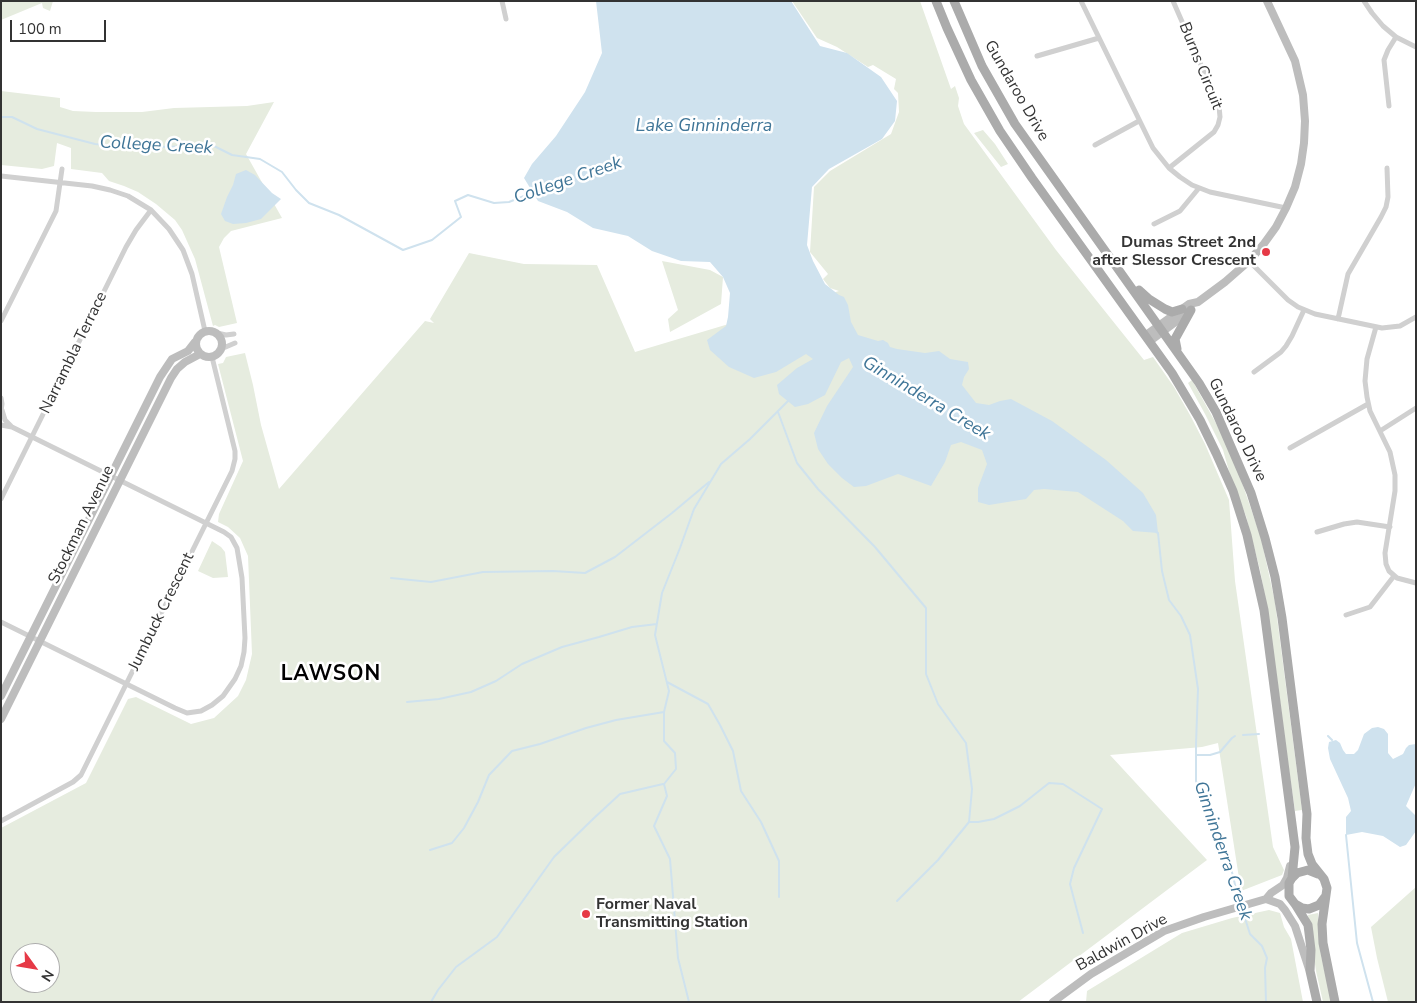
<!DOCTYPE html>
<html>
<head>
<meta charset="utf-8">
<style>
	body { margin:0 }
	#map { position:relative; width:1417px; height:1003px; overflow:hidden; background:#fff; font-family:"Nunito Sans",sans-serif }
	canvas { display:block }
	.frame { position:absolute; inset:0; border:2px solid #333; pointer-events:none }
	.north { position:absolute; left:10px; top:943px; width:50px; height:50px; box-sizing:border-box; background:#fff; border:1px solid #adadad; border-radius:50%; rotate:122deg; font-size:14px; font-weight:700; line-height:20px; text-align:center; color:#333 }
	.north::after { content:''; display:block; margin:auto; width:18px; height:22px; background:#e63946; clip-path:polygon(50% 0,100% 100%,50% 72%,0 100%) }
	.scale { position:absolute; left:10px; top:20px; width:96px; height:22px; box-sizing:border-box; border:2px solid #333; border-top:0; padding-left:6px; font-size:15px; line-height:18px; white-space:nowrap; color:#333; -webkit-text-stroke:4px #fff; paint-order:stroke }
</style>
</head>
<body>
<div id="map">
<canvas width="1417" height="1003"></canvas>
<div class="frame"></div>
<div class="north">N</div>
<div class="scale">100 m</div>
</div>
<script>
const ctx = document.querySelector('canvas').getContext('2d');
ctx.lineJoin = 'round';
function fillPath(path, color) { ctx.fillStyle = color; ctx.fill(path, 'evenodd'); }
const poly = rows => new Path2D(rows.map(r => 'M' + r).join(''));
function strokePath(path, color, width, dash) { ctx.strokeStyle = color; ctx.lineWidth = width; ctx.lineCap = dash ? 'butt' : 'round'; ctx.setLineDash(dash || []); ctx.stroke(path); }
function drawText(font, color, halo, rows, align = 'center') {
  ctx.font = font + ' "Nunito Sans",sans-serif'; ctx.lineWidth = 5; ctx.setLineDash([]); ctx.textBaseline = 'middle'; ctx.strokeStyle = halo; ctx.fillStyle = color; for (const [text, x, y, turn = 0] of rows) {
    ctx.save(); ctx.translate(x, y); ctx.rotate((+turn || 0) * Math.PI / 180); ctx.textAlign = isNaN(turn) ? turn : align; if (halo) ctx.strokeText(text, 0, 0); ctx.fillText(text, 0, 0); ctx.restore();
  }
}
fillPath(poly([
	[1,1,53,1,50,11,43,8,42,3,1,20],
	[792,1,920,1,951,89,955,86,959,98,958,106,964,124,1056,250,1144,360,1153,357,1174,387,1190,415,1205,444,1229,500,1235,581,1273,847,1284,870,1282,875,1241,891,1218,743,1202,747,1110,755,1207,860,1018,1002,1,1002,1,828,86,783,128,699,136,697,191,724,214,718,238,696,246,680,252,654,248,556,240,538,228,527,218,522,219,514,243,461,218,364,223,363,226,357,245,353,253,385,261,425,279,489,425,321,434,323,430,319,469,253,524,264,597,265,635,352,839,291,830,288,823,279,828,274,810,252,814,187,830,171,891,134,899,112,898,93,894,89,896,79,873,65,868,67,837,47,817,38],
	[20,953,50,953,50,983,20,983],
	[1,91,60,98,60,107,73,111,96,112,142,112,174,108,247,106,274,102,246,154,282,218,231,231,224,238,219,247,237,323,219,327,215,325,213,326,195,259,182,230,175,220,156,204,138,192,124,186,109,181,102,173,71,169,71,148,57,143,54,166,42,169,1,165],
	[983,130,995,144,1008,164,1001,167,974,133],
	[662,261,710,270,723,277,721,304,670,332,668,319,678,310],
	[1192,380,1223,436,1237,468,1261,538,1275,602,1302,810,1295,811,1287,756,1282,716,1268,612,1260,570,1246,516,1231,478,1223,450,1205,414,1188,383],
	[212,541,221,547,225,552,228,577,213,578,198,571],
	[1416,887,1416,1002,1388,1002,1377,958,1371,927],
	[1269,910,1280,913,1284,927,1291,939,1303,1002,1086,1002,1087,991,1182,933,1232,918],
	[1318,913,1318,928,1321,956,1332,1002,1323,1002,1316,971,1308,915]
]), '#e6ecdf');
fillPath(poly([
	[596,1,791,1,820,46,847,53,881,77,897,101,895,121,882,139,829,169,812,187,807,245,813,261,825,284,839,295,844,297,848,305,851,322,858,335,878,341,883,340,888,343,890,347,897,349,925,353,939,351,950,359,968,362,969,369,964,377,962,385,976,403,989,405,1000,401,1011,399,1052,421,1106,460,1143,493,1156,515,1158,533,1133,531,1123,521,1078,492,1044,489,1034,490,1026,499,989,505,978,502,978,488,987,464,982,450,961,442,951,445,945,462,931,486,898,474,866,486,854,487,842,478,828,464,818,449,814,433,827,406,853,367,849,358,841,362,825,395,808,404,795,407,779,394,777,385,797,368,813,359,806,354,776,372,754,378,729,367,710,350,707,340,726,326,728,317,730,293,723,277,710,262,681,261,652,251,628,236,593,228,567,212,538,201,524,178,532,164,556,136,585,92,602,53],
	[246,170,255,175,272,193,281,199,261,219,246,223,233,224,225,221,221,214,227,197,233,185,236,174],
	[1378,727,1384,729,1388,734,1388,753,1393,759,1403,754,1406,748,1409,745,1416,744,1416,783,1406,806,1416,816,1416,831,1406,845,1400,847,1383,836,1362,832,1346,835,1346,817,1351,811,1348,798,1330,759,1328,748,1329,742,1336,740,1340,743,1343,750,1346,754,1354,754,1358,750,1364,734,1372,728]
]), '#cfe2ee');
strokePath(poly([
	[1,117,12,117,37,129,95,144,141,148,155,147,214,146,232,155,260,159,282,172,296,190,309,203,339,215,403,250,432,240,461,217,455,201,468,195,494,203,509,202,534,192],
	[778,412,797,463,818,489,875,547,926,608,926,674,938,704,966,743,972,789,969,822,938,860,897,901],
	[1156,532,1158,533,1162,571,1169,600,1181,616,1190,635,1198,689,1196,744,1196,781,1212,817,1217,838,1230,864,1240,905],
	[391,578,431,582,483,572,553,571,585,573,615,557,672,513,709,482],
	[667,682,708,704,720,725,733,751,741,791,761,822,779,861,779,897],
	[407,702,439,699,471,692,496,681,522,664,562,647,599,637,632,627,657,624],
	[1243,735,1259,734],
	[1328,736,1332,740],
	[1196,755,1210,755,1220,752,1232,738,1235,736],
	[969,822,978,822,994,819,1020,806,1049,783,1063,784,1102,809,1074,868,1070,884,1083,933],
	[1346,835,1357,943,1373,1002],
	[430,850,452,843,464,828,478,802,489,775,512,751,540,744,586,728,616,720,664,712],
	[1242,909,1250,934,1262,946,1267,958,1265,968,1266,1002],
	[431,1002,438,990,456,967,497,937,554,857,593,819,620,794,663,784],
	[689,1002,678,958,670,859,654,826,667,796,664,784,676,769,675,753,664,741,664,712,669,691,655,635,662,593,680,548,694,509,721,464,750,439,789,400]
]), '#cfe2ee', 2);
strokePath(poly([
	[502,1,506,19],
	[1081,1,1153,148,1169,168,1180,177,1192,185,1210,192,1286,208],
	[1364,1,1372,13,1383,26,1396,37,1416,47],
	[1037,56,1099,38],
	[1389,106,1384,60,1388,50,1396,37],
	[1095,145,1139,121],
	[1169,168,1214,132,1218,125,1220,117,1219,106,1173,1],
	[1,176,92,186,110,190,128,196,151,210,169,229,183,250,192,274,205,331],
	[1154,224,1180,211,1199,188],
	[1249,261,1288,300,1298,307,1315,314,1382,328,1400,326,1416,317],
	[1338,319,1348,274,1381,217,1386,207,1388,197,1387,168],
	[1,321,56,211,62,169],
	[1376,327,1367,359,1365,381,1367,397,1370,411,1390,452,1395,475,1395,491,1385,553,1386,564,1389,571,1397,578,1416,583],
	[217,333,226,335,234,334],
	[221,349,235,343],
	[1254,372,1281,352,1286,346,1292,336,1304,310],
	[1,398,2,404,1,411],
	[2,410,5,420,11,426],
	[1,425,12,427,224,532,231,537,237,548,242,578,245,638,244,652,241,666,235,679,223,696,212,705,201,711,187,713,175,708,1,622],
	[1380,431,1416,408],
	[1290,448,1368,404],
	[1,499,126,247,136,230,151,210],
	[1317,532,1344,524,1357,522,1390,527],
	[1346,615,1370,607,1394,576],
	[1,821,73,782,81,775,232,471,235,459,235,451,212,357]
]), '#d0d0d0', 5);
strokePath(poly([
	'196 344a13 13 0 1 1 26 0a13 13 0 1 1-26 0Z',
	[1146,335,1189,304,1198,302,1225,282,1249,261,1263,245,1276,227,1286,208,1295,187,1301,164,1304,143,1305,121,1303,95,1295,61,1267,1],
	[1150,341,1190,311],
	[1,696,160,377,172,359,188,351,195,342],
	[1,719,171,378,177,369,185,362,200,354],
	[1266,899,1271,893,1283,885,1287,878,1290,866],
	[1053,1002,1091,974,1164,931,1204,917,1266,899,1280,904,1285,910,1295,926,1309,969]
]), '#bdbdbd', 8);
strokePath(poly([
	[936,1,947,28,971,80,1000,131,1032,178,1172,373,1200,420,1216,453,1233,491,1247,535,1264,610,1295,847,1292,878],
	[954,1,982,66,1015,124,1199,383,1216,412,1251,493,1265,538,1275,577,1282,618,1307,814,1306,838,1308,854,1312,864,1324,879,1327,888,1322,924,1323,943,1335,1002],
	[1139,290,1149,299,1165,309,1172,312,1182,309],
	[1177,349,1175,339,1191,310],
	[1318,874,1308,870,1297,873,1292,878,1289,883,1289,896,1295,904,1302,908,1309,909,1319,905,1325,897],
	[1295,904,1308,925,1309,933,1311,950,1310,971,1317,1002]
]), '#ababab', 9);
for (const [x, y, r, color] of [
	[1266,252,5,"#e63946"],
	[586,914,5,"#e63946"]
]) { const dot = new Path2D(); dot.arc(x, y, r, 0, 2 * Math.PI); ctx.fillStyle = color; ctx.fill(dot); strokePath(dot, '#fff', 2); }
drawText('16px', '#333', '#fff', [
	["Burns Circuit",1200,66,68],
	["Gundaroo Drive",1016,91,60],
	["Narrambla Terrace",74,353,-64],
	["Gundaroo Drive",1237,430,64],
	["Stockman Avenue",82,525,-64],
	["Jumbuck Crescent",162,612,-64],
	["Baldwin Drive",1122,943,-29]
]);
drawText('bold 16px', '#333', '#fff', [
	["Dumas Street 2nd",1256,243],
	["after Slessor Crescent",1256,261],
	["Former Naval",596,905,"left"],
	["Transmitting Station",596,923,"left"]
], 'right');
drawText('italic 18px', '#3f7597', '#fff', [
	["Lake Ginninderra",704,127],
	["College Creek",156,146,3],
	["College Creek",568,181,-19],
	["Ginninderra Creek",926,399,31],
	["Ginninderra Creek",1222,851,71]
]);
ctx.letterSpacing = '1px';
drawText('bold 21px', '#000', '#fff', [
	["LAWSON",331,675]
]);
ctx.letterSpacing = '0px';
</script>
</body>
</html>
